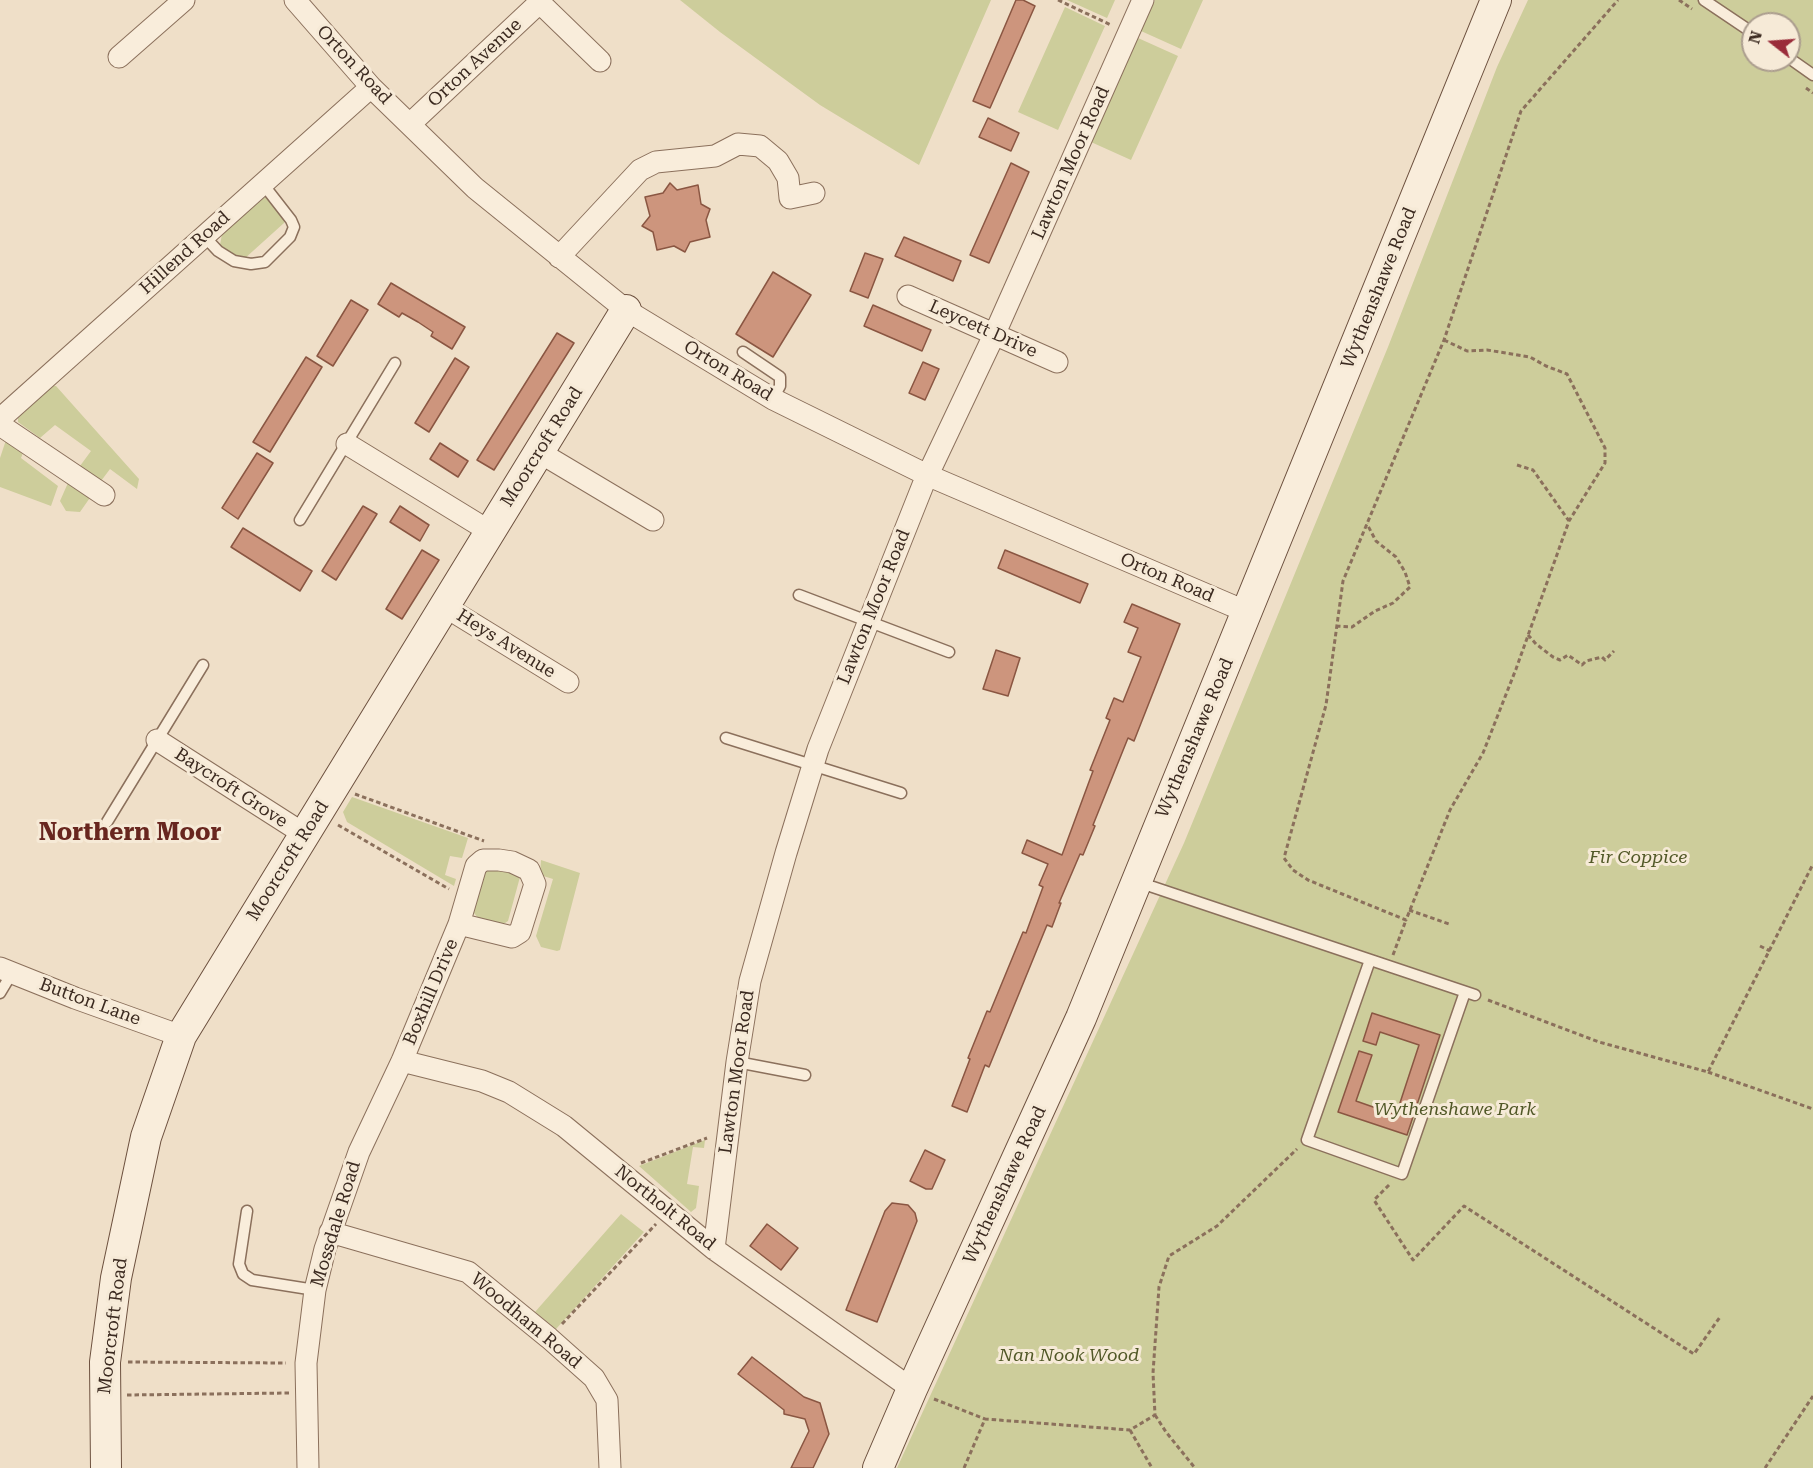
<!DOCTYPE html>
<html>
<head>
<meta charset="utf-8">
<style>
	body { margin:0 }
	#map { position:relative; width:1813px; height:1468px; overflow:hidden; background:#efdfc8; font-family:"Roboto Serif",serif }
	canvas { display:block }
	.north { position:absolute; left:1741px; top:12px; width:60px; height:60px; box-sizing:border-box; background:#f6ead7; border:2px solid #ab9d8e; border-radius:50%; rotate:287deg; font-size:16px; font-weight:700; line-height:24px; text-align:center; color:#3b2a20 }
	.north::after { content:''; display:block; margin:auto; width:21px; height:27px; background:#9a2c3a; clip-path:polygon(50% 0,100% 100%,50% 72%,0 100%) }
</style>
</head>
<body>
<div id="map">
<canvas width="1813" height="1468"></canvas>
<div class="north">N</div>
</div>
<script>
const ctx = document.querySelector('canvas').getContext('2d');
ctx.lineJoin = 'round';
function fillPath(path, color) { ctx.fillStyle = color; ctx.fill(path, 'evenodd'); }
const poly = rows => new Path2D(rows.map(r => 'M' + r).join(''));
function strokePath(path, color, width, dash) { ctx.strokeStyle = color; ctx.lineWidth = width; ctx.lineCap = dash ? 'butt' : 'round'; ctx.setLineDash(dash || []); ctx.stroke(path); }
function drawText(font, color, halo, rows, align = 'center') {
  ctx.font = font + ' "Roboto Serif",serif'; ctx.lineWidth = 6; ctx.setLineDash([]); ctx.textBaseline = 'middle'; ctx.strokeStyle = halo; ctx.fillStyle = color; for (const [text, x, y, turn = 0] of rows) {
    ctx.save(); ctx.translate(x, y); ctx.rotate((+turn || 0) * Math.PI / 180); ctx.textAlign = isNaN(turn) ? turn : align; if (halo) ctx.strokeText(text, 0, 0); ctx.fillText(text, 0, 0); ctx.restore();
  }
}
fillPath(poly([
	[680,0,991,0,919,165,820,105,720,32],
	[1067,0,1115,0,1107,18],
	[1155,0,1203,0,1181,49,1141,31],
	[1528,0,1813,0,1813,1468,897,1468,1184,843,1388,347,1497,67],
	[1753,24,1789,24,1789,60,1753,60],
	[1065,7,1105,26,1058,130,1018,112],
	[1138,38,1178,56,1131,160,1091,142],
	[266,196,284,214,284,223,243,260,233,259,220,245,222,234],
	[52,386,56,386,139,479,137,489,110,469,101,481,80,466,91,451,55,425,40,438,18,422,18,418],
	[8,434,26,445,21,458,58,486,51,506,0,487,0,458],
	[71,476,94,492,80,512,66,511,60,501],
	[352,797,468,838,462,858,450,856,445,875,456,879,454,886,347,822,343,812],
	[541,860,580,873,560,950,557,951,541,947,536,936,553,879,540,875],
	[484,867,511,869,520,877,508,921,505,923,488,923,478,918,470,908],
	[705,1140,704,1148,693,1147,687,1184,699,1186,696,1208,691,1212,639,1166],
	[621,1214,644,1232,556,1329,535,1312]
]), '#cdcd9b');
const building = poly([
	[1016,0,1023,0,1035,6,990,108,973,101,1016,0],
	[988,118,1019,133,1011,151,979,137,988,118],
	[1011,163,1029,172,989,263,970,255,1011,163],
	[670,183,677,190,698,185,701,204,710,209,706,220,710,237,690,242,685,252,674,246,657,250,653,232,642,226,650,216,645,197,663,193,670,183],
	[904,237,961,261,953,281,895,256,904,237],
	[865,253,883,259,868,298,850,291,865,253],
	[773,272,811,295,773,357,736,334,773,272],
	[391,283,465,327,452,349,431,336,433,332,418,322,402,313,399,317,378,304,391,283],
	[351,300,368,310,333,366,317,356,351,300],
	[873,305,931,330,922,351,864,326,873,305],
	[557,333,574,343,494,470,477,460,557,333],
	[306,357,322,367,270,452,253,442,306,357],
	[455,358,469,367,429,432,415,423,455,358],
	[923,362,939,369,925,400,909,393,923,362],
	[440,443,468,461,458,477,430,459,440,443],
	[257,453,273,463,238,519,222,508,257,453],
	[363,506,377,514,336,580,322,571,363,506],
	[400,506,429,525,420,541,390,522,400,506],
	[243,528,312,571,300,591,231,547,243,528],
	[422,550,439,560,402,619,386,609,422,550],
	[1005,550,1088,584,1080,603,998,568,1005,550],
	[1132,604,1180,624,1134,741,1128,738,1093,825,1095,826,1083,855,1080,854,1059,903,1061,903,1052,927,1047,925,989,1067,985,1065,967,1112,952,1106,970,1059,968,1058,987,1011,990,1012,1023,932,1026,933,1043,887,1039,885,1048,864,1022,853,1027,840,1062,855,1093,771,1090,770,1110,720,1106,718,1114,698,1123,702,1141,657,1128,652,1138,628,1124,622,1132,604],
	[996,650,1020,658,1008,696,983,689,996,650],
	[1372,1013,1440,1035,1407,1135,1338,1112,1359,1051,1372,1055,1356,1101,1396,1115,1419,1045,1380,1032,1376,1045,1363,1041,1372,1013],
	[925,1150,945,1160,932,1189,926,1189,910,1181,925,1150],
	[892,1203,908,1205,915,1213,917,1221,877,1322,846,1310,885,1211,892,1203],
	[767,1224,798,1248,781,1270,750,1246,767,1224],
	[752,1357,804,1397,820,1403,829,1434,813,1468,791,1468,809,1431,805,1419,784,1414,784,1410,738,1374,752,1357]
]);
fillPath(building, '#cd957d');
strokePath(building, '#8a5642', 1.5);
const lane = poly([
	[1704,0,1753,33],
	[1789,58,1813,75],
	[204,236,218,251,234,261,251,264,265,262,290,237,294,227,291,220,263,184],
	[743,352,780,377,780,386,773,399],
	[300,520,395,363],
	[799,595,949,652],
	[726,738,901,793],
	[107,822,203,665],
	[1138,882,1475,995],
	[1370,960,1307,1140,1402,1174,1465,992],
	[0,993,12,973],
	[737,1062,805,1075],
	[247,1211,239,1264,243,1274,252,1280,315,1290]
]);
const street = poly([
	[295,0,371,87,475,188,626,310,773,399,927,475,1247,612],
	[537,0,600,61],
	[119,57,184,0],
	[410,124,539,3],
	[559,257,640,170,656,162,715,156,738,144,760,146,778,161,788,178,790,198,814,193],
	[908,296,1057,362],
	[0,419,371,87],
	[0,425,104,495],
	[347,444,489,531],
	[539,452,653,520],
	[444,606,568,682],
	[157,740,304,834],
	[0,968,75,998,181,1036],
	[402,1061,482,1081,509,1092,564,1126,714,1249,912,1389],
	[330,1232,468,1272,549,1338,594,1378,607,1400,610,1468],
	[714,1249,737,1062,750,981,786,853,818,749,923,485,995,333,1143,0],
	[308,1468,306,1363,315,1290,325,1249,359,1152,402,1061,459,924,476,866,483,860,499,860,512,862,529,870,535,884,520,932,512,937,459,924]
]);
const secondary = poly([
	[106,1468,105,1362,116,1278,146,1137,181,1036,626,310],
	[878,1468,912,1389,1081,1018,1496,0]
]);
strokePath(lane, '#8b705c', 13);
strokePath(street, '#8b705c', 23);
strokePath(secondary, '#6d513f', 32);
strokePath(poly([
	[1058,0,1111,25],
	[1679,0,1692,9],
	[1747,47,1753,51],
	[1765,60,1779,69],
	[1806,88,1813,93],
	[1444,340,1467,351,1487,350,1530,357,1546,366,1567,374,1605,448,1605,463,1569,521,1516,669,1483,753,1450,810,1406,920,1308,880,1293,870,1284,858,1326,705,1343,581,1444,340,1521,111,1618,0],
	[1517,465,1533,470,1569,521],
	[1336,626,1352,627,1375,611,1393,603,1410,587,1405,572,1396,557,1376,541,1367,524],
	[1528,635,1536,644,1553,657,1560,660,1568,655,1582,665,1586,661,1602,657,1605,660,1614,651],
	[355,794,484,841],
	[338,825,449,889],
	[1409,910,1449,924],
	[1760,946,1770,951],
	[1393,955,1406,920],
	[1488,1000,1599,1042,1708,1072,1813,864],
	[1708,1072,1813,1109],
	[641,1163,707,1138],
	[1389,1185,1374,1200,1413,1260,1464,1206,1694,1354,1720,1317],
	[562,1324,656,1224],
	[128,1362,286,1363],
	[127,1395,289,1393],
	[934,1399,985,1419],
	[1155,1415,1166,1432,1195,1468],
	[1130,1430,1152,1468],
	[964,1468,985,1419,1130,1430,1155,1415,1153,1373,1159,1287,1169,1256,1217,1226,1297,1149],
	[1765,1468,1813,1396]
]), '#8b705c', 3, [4.5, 3]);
strokePath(lane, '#f9eddb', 10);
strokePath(street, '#f9eddb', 21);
strokePath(secondary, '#f9eddb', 30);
drawText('18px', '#3b2a20', '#f6ead7', [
	["Orton Avenue",475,63,-43],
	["Orton Road",354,65,47],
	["Lawton Moor Road",1071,163,-66],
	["Hillend Road",185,253,-42],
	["Wythenshawe Road",1379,288,-68],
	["Leycett Drive",983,329,24],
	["Orton Road",728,371,31],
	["Moorcroft Road",542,447,-58],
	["Orton Road",1167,578,23],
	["Lawton Moor Road",874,607,-68],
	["Heys Avenue",506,644,32],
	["Wythenshawe Road",1195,738,-67],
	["Baycroft Grove",231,788,33],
	["Moorcroft Road",288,861,-58],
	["Boxhill Drive",431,992,-67],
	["Button Lane",90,1002,20],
	["Lawton Moor Road",737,1072,-82],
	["Wythenshawe Road",1005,1185,-65],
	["Northolt Road",665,1208,39],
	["Mossdale Road",336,1224,-73],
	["Woodham Road",526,1321,40],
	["Moorcroft Road",113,1326,-83]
]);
drawText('italic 18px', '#515827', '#f6ead7', [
	["Fir Coppice",1638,858],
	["Wythenshawe Park",1455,1110],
	["Nan Nook Wood",1069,1356]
]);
drawText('bold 24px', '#68261f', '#f6ead7', [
	["Northern Moor",130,833]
]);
</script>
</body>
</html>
